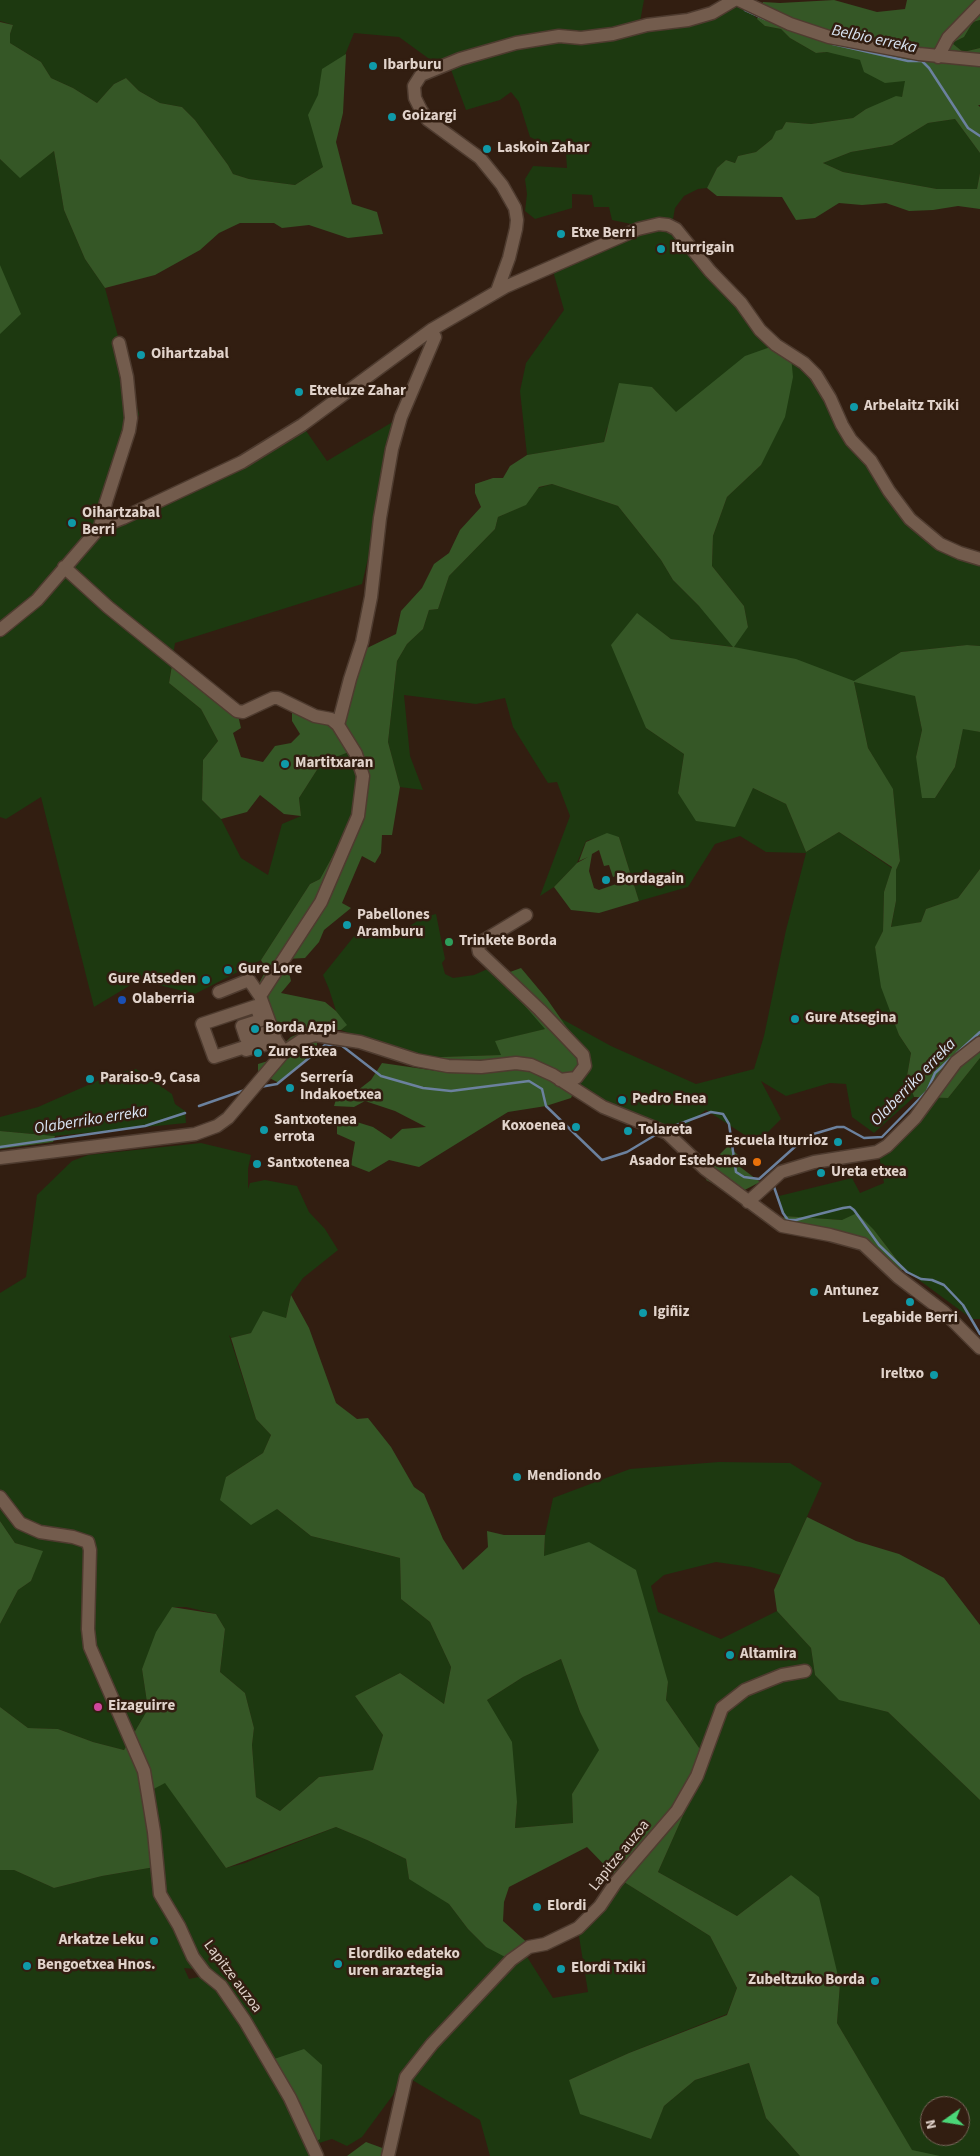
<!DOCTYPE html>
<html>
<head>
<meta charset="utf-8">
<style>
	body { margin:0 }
	#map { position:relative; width:980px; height:2156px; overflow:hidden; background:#321e11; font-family:"Source Sans 3",sans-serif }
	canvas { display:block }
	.north { position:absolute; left:920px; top:2096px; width:50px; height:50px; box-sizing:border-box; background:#321e11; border:1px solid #78665b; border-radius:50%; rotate:257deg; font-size:14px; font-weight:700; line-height:20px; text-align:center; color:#e1d3cb }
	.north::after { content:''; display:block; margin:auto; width:18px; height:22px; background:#4bd677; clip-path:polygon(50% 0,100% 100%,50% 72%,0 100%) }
</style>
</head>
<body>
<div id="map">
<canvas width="980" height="2156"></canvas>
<div class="north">N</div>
</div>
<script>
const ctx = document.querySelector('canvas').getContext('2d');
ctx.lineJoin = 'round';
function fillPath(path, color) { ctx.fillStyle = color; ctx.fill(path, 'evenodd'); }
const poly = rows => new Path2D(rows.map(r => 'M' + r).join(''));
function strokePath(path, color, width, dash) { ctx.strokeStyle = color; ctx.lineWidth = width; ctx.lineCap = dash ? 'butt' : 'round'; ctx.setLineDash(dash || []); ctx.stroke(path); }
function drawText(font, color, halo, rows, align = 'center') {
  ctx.font = font + ' "Source Sans 3",sans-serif'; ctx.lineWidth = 5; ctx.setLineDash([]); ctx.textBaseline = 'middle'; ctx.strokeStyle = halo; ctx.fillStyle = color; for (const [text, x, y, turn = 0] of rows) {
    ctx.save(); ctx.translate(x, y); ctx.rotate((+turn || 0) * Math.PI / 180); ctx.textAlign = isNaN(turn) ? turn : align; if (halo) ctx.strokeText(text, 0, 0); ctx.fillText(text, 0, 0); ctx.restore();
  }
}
fillPath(poly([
	[0,0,644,0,639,27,741,4,765,26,781,29,790,38,816,53,827,52,844,54,860,60,906,81,902,97,866,109,853,118,811,124,786,122,782,129,777,131,772,139,756,152,738,156,735,163,726,160,717,168,707,188,698,189,684,196,675,208,673,219,641,226,612,220,609,207,594,207,592,195,572,194,572,208,535,219,525,211,527,194,525,179,533,166,567,168,566,154,530,137,519,102,511,92,500,100,466,110,450,67,439,66,399,37,354,33,345,55,323,167,295,185,249,179,233,174,228,165,195,120,182,107,160,103,139,91,126,78,114,84,97,103,73,88,51,78,41,62,10,43,10,34,13,25,0,21],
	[980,20,980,48,963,52,952,43,964,37,973,22],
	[955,119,980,153,980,173,977,189,937,189,843,172,823,163,851,152,892,145,928,123],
	[54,151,64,210,85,259,105,288,139,414,100,526,242,462,302,425,327,461,401,417,362,584,175,643,169,683,201,709,218,741,203,760,202,800,221,819,241,858,268,875,282,824,301,816,299,798,322,762,352,751,360,775,358,801,344,835,320,879,310,884,261,960,195,994,139,980,94,1007,41,797,6,819,0,817,0,159,20,177],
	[657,230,670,230,776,345,700,395,676,413,652,387,607,428,604,442,527,455,520,391,526,363,564,310,553,271,643,231],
	[791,356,804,363,842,425,923,531,980,559,980,646,967,645,901,652,855,682,915,695,922,730,916,757,935,798,955,767,963,728,980,732,980,869,958,898,926,909,921,922,891,928,896,901,896,870,900,861,893,790,868,748,854,682,734,647,671,639,637,614,646,728,684,754,678,793,753,788,786,804,806,852,839,832,892,868,884,892,883,931,875,948,899,1035,911,1053,907,1076,914,1097,874,1133,852,1117,846,1084,830,1083,786,1096,761,1081,781,1119,757,1143,706,1110,675,1133,597,1099,577,1086,588,1059,560,1018,611,1046,696,1084,754,1069,764,1036,786,930,806,853,766,852,740,836,715,844,688,887,639,901,619,837,605,835,586,841,577,863,554,887,540,896,570,816,557,782,548,783,513,727,505,698,476,704,404,695,410,756,423,790,400,787,388,742,397,661,407,644,423,629,429,610,438,609,449,576,495,529,498,517,525,505,538,488,552,484,618,506,661,560,673,580,699,606,748,627,744,606,712,566,713,536,727,497,761,465],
	[436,914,445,959,442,963,445,974,453,978,474,975,492,967,546,1029,496,1041,502,1055,441,1057,442,1062,373,1042,341,1030,346,1025,336,1011,329,989,323,975,363,925,400,932,424,917],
	[980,1058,980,1319,972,1319,904,1269,874,1230,842,1220,784,1216,779,1196,852,1178,860,1193,884,1183,879,1155,932,1098,948,1098],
	[136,1069,172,1094,175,1104,185,1111,186,1123,55,1136,0,1131,0,1117,38,1107,113,1074],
	[201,1143,251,1155,248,1169,248,1189,250,1183,265,1180,297,1186,309,1212,325,1229,338,1250,303,1278,291,1295,286,1318,251,1333,231,1338,229,1335,256,1419,271,1435,263,1453,226,1477,277,1509,311,1536,400,1558,401,1599,430,1622,451,1667,444,1704,400,1673,355,1696,383,1735,373,1770,319,1777,280,1811,256,1797,252,1745,254,1728,245,1693,220,1672,225,1629,216,1614,186,1607,172,1607,142,1669,148,1709,124,1750,93,1742,58,1729,28,1728,0,1707,0,1624,18,1590,31,1581,42,1551,15,1543,0,1521,0,1293,26,1277,37,1195,72,1161,88,1155],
	[719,1462,790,1463,822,1483,781,1575,751,1567,716,1562,664,1575,651,1586,658,1612,721,1639,777,1611,811,1648,815,1675,839,1699,888,1712,980,1800,980,2156,906,2156,911,2149,837,2023,840,1984,791,1875,737,1916,658,1872,682,1818,704,1755,666,1700,668,1682,544,1557,545,1535,553,1498,630,1469],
	[930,2106,960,2106,960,2136,930,2136],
	[561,1659,580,1712,600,1750,572,1794,573,1823,515,1828,517,1802,487,1700,523,1677],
	[165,1782,226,1868,245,1863,336,1827,367,1840,406,1859,409,1879,421,1884,449,1904,468,1929,486,1947,524,1952,553,1998,588,1992,577,1924,616,1877,710,1936,737,1988,727,2014,629,2053,569,2080,650,2139,664,2106,695,2080,749,2063,766,2118,800,2156,490,2156,480,2120,402,2074,393,2095,362,2137,347,2146,332,2139,316,2144,290,2098,205,1973,161,1888,150,1791],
	[155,1867,196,1969,184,1968,189,1979,204,1976,219,1988,267,2061,312,2156,0,2156,0,1870,14,1870,54,1888,102,1876]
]), '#1d3910');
fillPath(poly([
	[834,0,877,12,905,9,907,0,980,0,980,20,973,22,964,37,952,43,963,52,980,48,980,105,978,105,980,107,980,153,955,119,928,123,892,145,851,152,823,163,843,172,937,189,977,189,980,173,980,209,958,206,933,210,909,211,886,203,862,205,839,203,815,218,796,220,782,197,717,196,707,188,717,168,726,160,735,163,738,156,756,152,772,139,776,131,782,129,786,122,811,124,853,118,866,109,896,96,902,97,905,81,885,83,864,72,860,60,827,52,816,53,790,38,781,29,765,26,757,19,763,2,780,3],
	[0,22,13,25,10,34,10,43,41,62,51,78,73,88,97,103,114,84,126,78,139,91,160,103,182,107,195,120,228,165,233,174,249,179,295,185,323,167,308,115,318,95,322,69,346,54,343,113,336,142,352,204,377,212,383,234,348,238,309,225,282,228,274,223,240,223,219,233,200,250,155,275,105,288,85,259,64,210,54,151,20,178,0,159],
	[0,265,21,314,0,334],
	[776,345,791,356,793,377,785,417,761,465,727,497,713,536,712,566,744,606,748,627,734,647,796,659,854,681,901,652,967,645,980,646,980,732,963,729,955,767,935,798,922,798,916,757,922,730,915,696,854,682,868,748,893,789,900,861,896,870,896,901,891,927,921,922,926,909,958,898,980,869,980,1044,976,1045,980,1053,980,1058,948,1098,914,1097,907,1076,911,1053,899,1035,881,987,875,947,883,931,884,892,892,867,839,832,806,852,786,804,753,788,735,827,696,821,678,793,684,754,646,728,611,645,637,613,671,639,733,647,699,606,673,580,661,560,618,506,552,484,539,487,526,505,498,517,495,529,449,576,438,609,429,610,423,629,407,644,397,661,388,742,400,787,392,835,382,835,381,853,375,863,362,856,342,903,351,908,324,930,319,942,305,958,286,959,291,981,281,993,325,1002,336,1011,347,1025,341,1030,317,1030,317,1052,279,1083,258,1072,258,1064,268,1061,278,1049,291,1037,305,1031,283,1027,270,1016,257,987,266,970,261,960,310,884,320,879,362,802,352,751,322,762,299,798,301,816,284,814,260,795,247,812,221,819,202,800,203,760,218,741,201,709,169,683,173,659,237,711,241,728,233,733,241,757,263,762,275,746,291,743,300,734,292,721,292,706,340,725,365,649,396,634,401,611,422,588,434,564,449,553,460,530,481,507,475,493,475,484,493,478,503,478,510,466,527,455,604,442,619,383,652,387,676,412,745,356],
	[607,833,619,837,639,901,599,913,571,910,554,887,577,863,588,857,579,861,586,842],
	[599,850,604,866,609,865,613,877,616,876,619,883,599,890,594,888,589,871,592,854],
	[521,968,547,999,589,1059,571,1098,546,1106,508,1112,419,1167,389,1160,369,1172,351,1165,355,1142,337,1134,337,1125,347,1119,373,1127,391,1139,402,1129,426,1127,395,1111,365,1101,354,1107,334,1106,337,1096,353,1094,371,1080,382,1063,444,1072,441,1057,501,1055,495,1041,545,1029,504,982,510,972],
	[0,1131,55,1136,53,1142,0,1149],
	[728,1146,739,1156,739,1166,760,1182,735,1195,706,1180,713,1161],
	[857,1213,874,1230,904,1269,892,1276,849,1239,782,1226,784,1216,842,1220],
	[291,1295,309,1328,336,1403,357,1419,368,1418,391,1447,414,1487,424,1494,443,1539,463,1570,488,1547,487,1531,504,1535,545,1535,544,1556,589,1542,636,1570,668,1682,666,1700,704,1755,682,1818,658,1872,737,1916,791,1875,819,1897,840,1984,837,2023,912,2150,940,2156,800,2156,766,2118,749,2063,695,2080,664,2106,651,2139,580,2114,569,2080,629,2053,727,2015,737,1988,710,1936,616,1877,587,1847,509,1887,504,1902,503,1921,531,1946,511,1960,486,1947,468,1929,449,1904,409,1879,406,1859,367,1840,336,1827,226,1868,165,1783,150,1791,155,1867,102,1876,54,1888,14,1870,0,1870,0,1707,28,1728,58,1729,93,1742,124,1750,148,1709,142,1669,156,1632,172,1607,216,1614,225,1629,220,1672,245,1693,254,1728,252,1745,256,1797,280,1811,319,1777,373,1770,383,1735,355,1696,400,1673,444,1704,451,1667,430,1622,401,1599,400,1558,311,1536,277,1509,251,1525,220,1500,226,1477,263,1453,271,1435,256,1419,231,1338,251,1333,263,1311,286,1318],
	[561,1659,580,1712,599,1750,572,1794,573,1823,515,1828,517,1802,512,1742,487,1700,523,1677],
	[807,1517,856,1541,899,1554,944,1578,980,1625,980,1800,888,1712,839,1700,815,1675,811,1648,777,1611,774,1590],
	[0,1521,15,1543,43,1551,31,1581,18,1590,0,1624],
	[304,2049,322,2065,320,2139,314,2143,271,2060],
	[366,2142,385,2149,384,2156,347,2156]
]), '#355726');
strokePath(poly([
	[745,10,765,19],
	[833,44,908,61,922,61,929,68,968,128,980,136],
	[957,1053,980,1032],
	[260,1087,277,1084,325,1045,341,1045,381,1076,423,1088,451,1091,529,1081,542,1089,546,1106,602,1160,627,1152,657,1134],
	[199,1106,245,1090],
	[666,1129,711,1112,723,1114,729,1124,736,1172,744,1177,759,1179,807,1136,837,1127,844,1127,864,1138,882,1137,927,1091,935,1073,951,1058],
	[0,1147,145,1126,185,1113],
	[773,1184,783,1213,788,1220,796,1220,843,1208,850,1207,854,1210,879,1245,907,1272,921,1279,932,1280,944,1285,963,1305,980,1334]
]), '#6b819e', 2.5);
const minor = poly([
	[739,0,790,24,829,37,919,54,980,60],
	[938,57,948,38,980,5],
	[497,291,509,258,516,229,517,220,515,208,502,185,480,158,428,120,421,110,415,98,414,86,421,75,460,59,516,43,559,36,581,38,613,34,647,25,688,20,712,13,734,0],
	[100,527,106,502,129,431,131,418,127,377,119,343],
	[64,567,108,607,237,711,243,712,273,698,278,698,315,716,331,719,338,725,356,754,363,776,358,816,321,902,260,996],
	[0,630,37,600,100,527,123,518,242,462,302,425,431,330,505,287,638,229,659,224,668,225,676,229,710,271,741,303,760,330,776,345,804,363,816,375,830,398,842,425,851,440,871,461,889,491,910,519,940,544,960,553,980,559],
	[338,725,350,679,362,642,371,597,380,518,392,449,401,417,435,337,431,330],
	[526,915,483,941,478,947,479,952,540,1010,583,1055,585,1066,576,1078,560,1080],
	[219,992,249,980,260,996,276,1040,284,1052],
	[256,1006,261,1020,242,1026,246,1038,264,1033,267,1044,246,1050,245,1047,214,1057,202,1024,256,1006],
	[0,1158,195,1134,217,1126,228,1118,284,1052,305,1038,315,1035,360,1042,416,1060,448,1066,481,1067,516,1063,531,1065,553,1075,603,1107,667,1133,705,1169,782,1226,830,1235,863,1244,898,1277,944,1312,980,1348],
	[748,1202,781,1172,814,1162,877,1152,887,1146,915,1118,956,1062,980,1043],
	[0,1497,20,1523,40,1532,73,1537,88,1542,90,1550,88,1629,90,1647,144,1771,154,1832,160,1894,179,1926,193,1957,205,1973,221,1986,245,2021,290,2098,317,2156],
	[388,2156,406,2077,432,2044,511,1960,529,1947,545,1944,578,1928,600,1906,616,1882,677,1811,697,1776,722,1708,745,1690,782,1675,805,1671]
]);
strokePath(minor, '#4e3b2f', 15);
strokePath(minor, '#735c4d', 12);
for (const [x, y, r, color] of [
	[373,66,5,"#0f9aa8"],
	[392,117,5,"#0f9aa8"],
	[487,149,5,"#0f9aa8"],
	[561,234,5,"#0f9aa8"],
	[661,249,5,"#0f9aa8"],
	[141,355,5,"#0f9aa8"],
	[299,392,5,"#0f9aa8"],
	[854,407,5,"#0f9aa8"],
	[72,523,5,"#0f9aa8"],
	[285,764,5,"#0f9aa8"],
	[606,880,5,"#0f9aa8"],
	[347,925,5,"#0f9aa8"],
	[449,942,5,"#2e9e5b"],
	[228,970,5,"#0f9aa8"],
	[206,980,5,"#0f9aa8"],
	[122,1000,5,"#1a4fb4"],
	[795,1019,5,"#0f9aa8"],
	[255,1029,5,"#0f9aa8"],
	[258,1053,5,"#0f9aa8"],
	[90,1079,5,"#0f9aa8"],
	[290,1088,5,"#0f9aa8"],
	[622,1100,5,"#0f9aa8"],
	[576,1127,5,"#0f9aa8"],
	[264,1130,5,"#0f9aa8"],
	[628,1131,5,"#0f9aa8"],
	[838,1142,5,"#0f9aa8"],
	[757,1162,5,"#e8710a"],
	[257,1164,5,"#0f9aa8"],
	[821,1173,5,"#0f9aa8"],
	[814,1292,5,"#0f9aa8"],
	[910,1302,5,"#0f9aa8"],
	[643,1313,5,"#0f9aa8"],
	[934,1375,5,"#0f9aa8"],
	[517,1477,5,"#0f9aa8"],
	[730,1655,5,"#0f9aa8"],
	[98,1707,5,"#d1479c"],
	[537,1907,5,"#0f9aa8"],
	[154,1941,5,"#0f9aa8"],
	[338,1964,5,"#0f9aa8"],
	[27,1966,5,"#0f9aa8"],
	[561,1969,5,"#0f9aa8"],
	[875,1981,5,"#0f9aa8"]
]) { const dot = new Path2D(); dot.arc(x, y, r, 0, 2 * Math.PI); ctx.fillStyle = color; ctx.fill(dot); strokePath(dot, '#321e11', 2); }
drawText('bold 15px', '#e1d3cb', '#321e11', [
	["Ibarburu",383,66],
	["Goizargi",402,117],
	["Laskoin Zahar",497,149],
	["Etxe Berri",571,234],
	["Iturrigain",671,249],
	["Oihartzabal",151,355],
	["Etxeluze Zahar",309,392],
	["Arbelaitz Txiki",864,407],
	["Oihartzabal",82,514],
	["Berri",82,531],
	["Martitxaran",295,764],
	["Bordagain",616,880],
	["Pabellones",357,916],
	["Aramburu",357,933],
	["Trinkete Borda",459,942],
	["Gure Lore",238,970],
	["Gure Atseden",196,980,"right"],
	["Olaberria",132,1000],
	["Gure Atsegina",805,1019],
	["Borda Azpi",265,1029],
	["Zure Etxea",268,1053],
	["Paraiso-9, Casa",100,1079],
	["Serrería",300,1079],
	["Indakoetxea",300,1096],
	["Pedro Enea",632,1100],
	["Santxotenea",274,1121],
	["errota",274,1138],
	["Koxoenea",566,1127,"right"],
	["Tolareta",638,1131],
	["Escuela Iturrioz",828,1142,"right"],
	["Asador Estebenea",747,1162,"right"],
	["Santxotenea",267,1164],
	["Ureta etxea",831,1173],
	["Antunez",824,1292],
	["Igiñiz",653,1313],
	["Legabide Berri",910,1319,"center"],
	["Ireltxo",924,1375,"right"],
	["Mendiondo",527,1477],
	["Altamira",740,1655],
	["Eizaguirre",108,1707],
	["Elordi",547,1907],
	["Arkatze Leku",144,1941,"right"],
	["Elordiko edateko",348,1955],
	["uren araztegia",348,1972],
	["Bengoetxea Hnos.",37,1966],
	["Elordi Txiki",571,1969],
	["Zubeltzuko Borda",865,1981,"right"]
], 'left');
drawText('15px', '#e1d3cb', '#321e11', [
	["Lapitze auzoa",620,1856,-51],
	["Lapitze auzoa",232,1977,53]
]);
drawText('italic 16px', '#dae5f4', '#321e11', [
	["Belbio erreka",874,40,12],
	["Olaberriko erreka",914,1083,-46],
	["Olaberriko erreka",91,1121,-9]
]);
</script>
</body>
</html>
